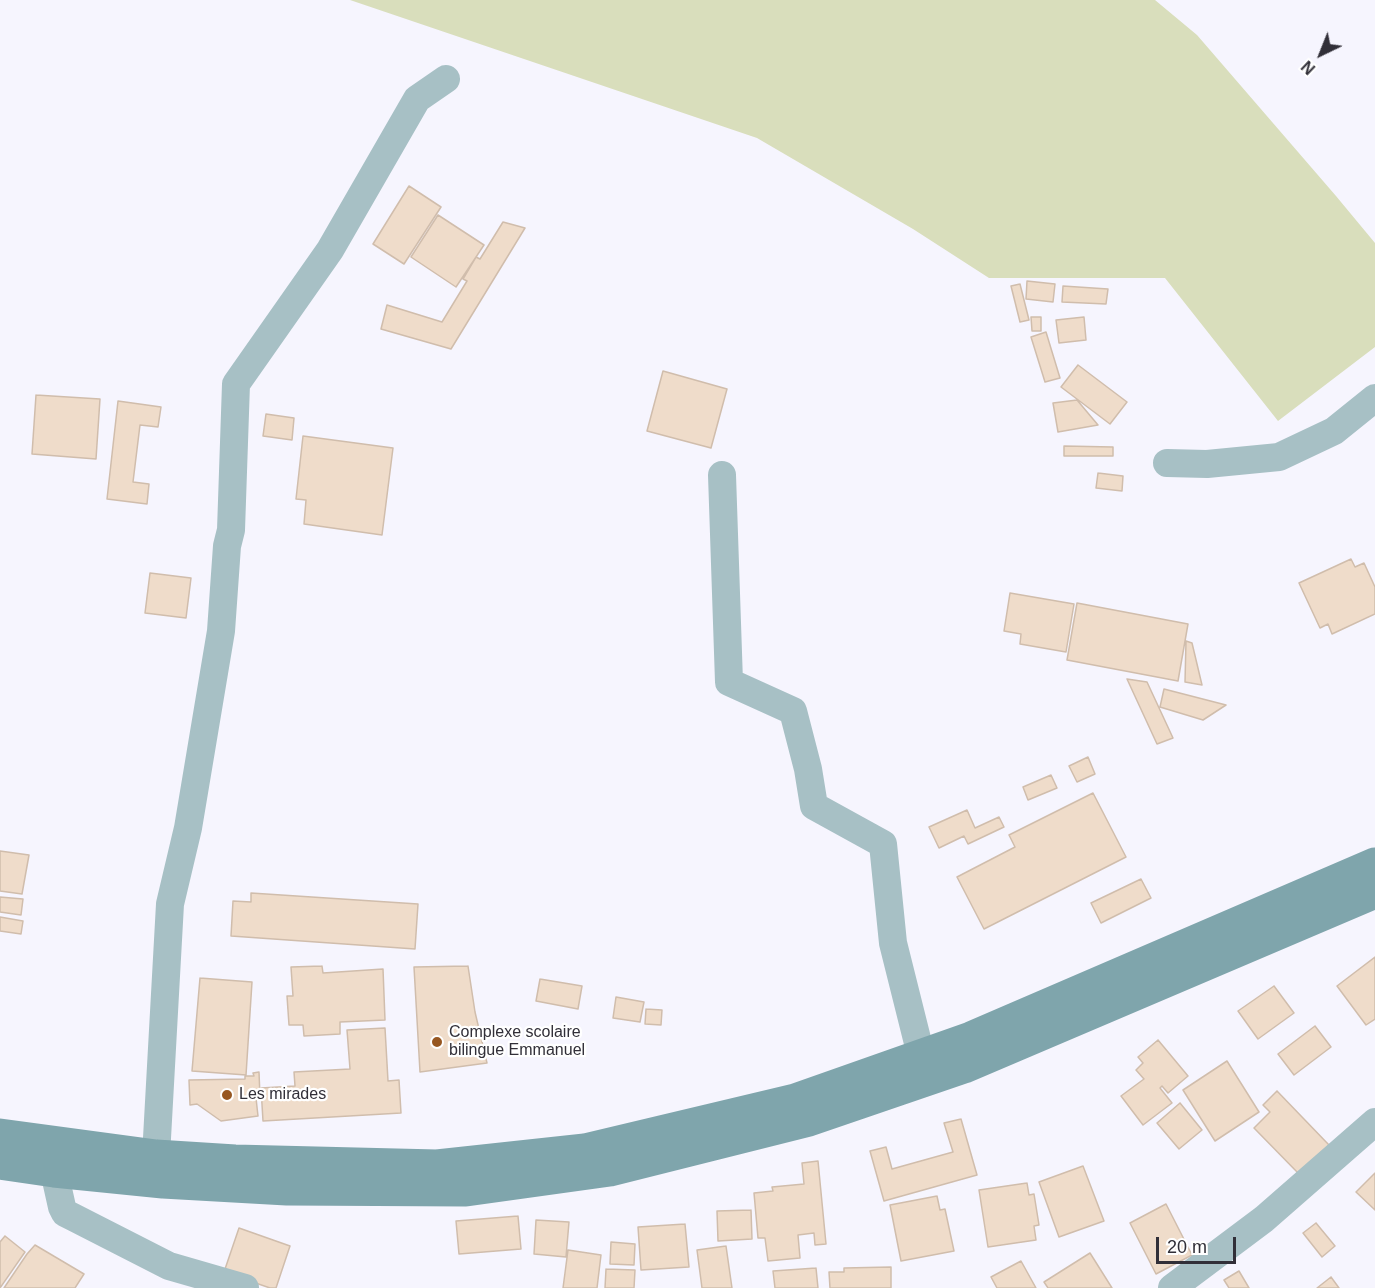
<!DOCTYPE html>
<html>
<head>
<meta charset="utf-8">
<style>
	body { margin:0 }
	#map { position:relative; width:1375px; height:1288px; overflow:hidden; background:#f6f5fe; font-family:Arial,sans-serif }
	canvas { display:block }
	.north { position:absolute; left:1291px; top:24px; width:60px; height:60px; -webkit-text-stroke:4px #fff; paint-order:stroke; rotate:223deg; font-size:16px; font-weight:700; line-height:24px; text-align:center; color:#312f38 }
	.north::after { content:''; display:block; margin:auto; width:21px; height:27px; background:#312f38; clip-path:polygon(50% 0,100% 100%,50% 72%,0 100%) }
	.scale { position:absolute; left:1156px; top:1237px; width:80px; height:27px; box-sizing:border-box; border:3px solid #312f38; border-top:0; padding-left:8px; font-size:18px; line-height:21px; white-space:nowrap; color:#312f38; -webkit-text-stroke:4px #fff; paint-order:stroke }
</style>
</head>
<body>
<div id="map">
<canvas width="1375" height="1288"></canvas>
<div class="north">N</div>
<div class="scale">20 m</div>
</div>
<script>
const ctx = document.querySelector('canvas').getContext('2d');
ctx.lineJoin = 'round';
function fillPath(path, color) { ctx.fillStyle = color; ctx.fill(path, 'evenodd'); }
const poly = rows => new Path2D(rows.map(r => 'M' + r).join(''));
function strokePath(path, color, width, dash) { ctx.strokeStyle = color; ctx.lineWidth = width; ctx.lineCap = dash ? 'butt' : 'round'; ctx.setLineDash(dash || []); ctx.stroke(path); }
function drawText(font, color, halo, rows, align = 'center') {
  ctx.font = font + ' Arial,sans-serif'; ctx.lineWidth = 4.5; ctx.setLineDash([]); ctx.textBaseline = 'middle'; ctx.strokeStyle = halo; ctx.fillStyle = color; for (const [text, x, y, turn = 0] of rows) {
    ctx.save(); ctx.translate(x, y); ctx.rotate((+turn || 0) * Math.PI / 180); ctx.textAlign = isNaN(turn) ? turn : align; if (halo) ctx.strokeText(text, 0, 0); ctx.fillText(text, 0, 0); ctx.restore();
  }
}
fillPath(poly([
	[350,0,1155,0,1197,35,1336,196,1375,243,1375,347,1278,421,1165,278,989,278,913,229,757,138]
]), '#d9debc');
const building = poly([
	[409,186,441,207,404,264,373,244,409,186],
	[438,215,484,245,456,287,411,257,438,215],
	[503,222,525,228,451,349,381,329,387,305,442,322,467,281,463,279,476,257,480,259,503,222],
	[1027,281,1055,284,1053,302,1026,299,1027,281],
	[1020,284,1029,320,1020,322,1011,286,1020,284],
	[1063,286,1108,289,1106,304,1062,302,1063,286],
	[1031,317,1041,317,1041,331,1032,331,1031,317],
	[1084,317,1086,340,1059,343,1056,320,1084,317],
	[1046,332,1060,378,1045,382,1031,337,1046,332],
	[1078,365,1127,402,1110,424,1061,387,1078,365],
	[663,371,727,389,711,448,647,431,663,371],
	[36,395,100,399,96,459,32,454,36,395],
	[1077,400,1098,425,1058,432,1053,403,1077,400],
	[118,401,161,407,158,427,140,425,133,482,149,484,147,504,107,499,118,401],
	[266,414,294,418,292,440,263,436,266,414],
	[303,436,393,448,382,535,304,524,306,500,296,499,303,436],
	[1064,446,1113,447,1113,456,1064,456,1064,446],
	[1098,473,1123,476,1122,491,1096,488,1098,473],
	[1351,559,1355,567,1364,563,1375,587,1375,614,1332,634,1328,624,1320,628,1299,583,1351,559],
	[150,573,191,578,186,618,145,613,150,573],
	[1010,593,1074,604,1066,652,1020,644,1021,634,1004,631,1010,593],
	[1077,603,1188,624,1178,681,1067,660,1077,603],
	[1186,641,1192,643,1202,685,1185,682,1186,641],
	[1127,679,1147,682,1173,738,1157,744,1127,679],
	[1164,689,1226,705,1203,720,1160,707,1164,689],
	[1088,757,1095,774,1077,782,1069,766,1088,757],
	[1051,775,1057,788,1028,800,1023,787,1051,775],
	[1093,793,1126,857,984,929,957,877,1015,847,1009,835,1093,793],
	[967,810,975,828,999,817,1004,827,968,844,964,836,939,848,929,827,967,810],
	[0,851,29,855,22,894,0,891,0,851],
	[1141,879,1151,898,1101,923,1091,903,1141,879],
	[251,893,418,904,415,949,231,936,233,901,251,902,251,893],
	[0,897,23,899,21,915,0,912,0,897],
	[0,917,23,921,21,934,0,931,0,917],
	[1375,957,1375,1019,1366,1025,1337,986,1375,957],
	[322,966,323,973,383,969,385,1020,340,1022,340,1034,304,1036,303,1025,289,1025,287,996,293,996,291,967,322,966],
	[468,966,475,1012,487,1063,420,1072,414,967,468,966],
	[200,978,252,982,246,1075,192,1071,200,978],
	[540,979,582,986,578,1009,536,1001,540,979],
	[1274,986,1294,1013,1258,1039,1238,1011,1274,986],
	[616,997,644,1002,640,1022,613,1018,616,997],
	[646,1009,662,1010,661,1025,645,1024,646,1009],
	[1315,1026,1331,1047,1294,1075,1278,1054,1315,1026],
	[385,1028,388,1081,399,1080,401,1113,263,1121,261,1088,295,1086,294,1072,350,1069,347,1030,385,1028],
	[1158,1040,1188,1076,1168,1093,1162,1086,1160,1088,1172,1103,1143,1125,1121,1096,1144,1079,1136,1070,1143,1063,1138,1057,1158,1040],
	[1227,1061,1259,1112,1215,1141,1183,1090,1227,1061],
	[259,1072,260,1097,256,1098,258,1116,221,1121,197,1104,190,1105,189,1080,245,1079,245,1076,254,1076,253,1073,259,1072],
	[1277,1091,1329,1145,1299,1174,1254,1128,1270,1112,1263,1105,1277,1091],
	[1180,1103,1202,1130,1179,1149,1157,1123,1180,1103],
	[961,1119,977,1175,884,1201,870,1151,886,1147,892,1169,953,1152,944,1123,961,1119],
	[818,1161,826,1244,815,1245,814,1233,798,1235,800,1258,768,1261,765,1238,758,1238,754,1193,773,1191,772,1187,804,1184,802,1163,818,1161],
	[1083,1166,1104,1221,1059,1237,1039,1182,1083,1166],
	[1375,1173,1375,1210,1356,1192,1375,1173],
	[1027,1183,1029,1195,1034,1194,1039,1225,1034,1226,1036,1240,988,1247,979,1190,1027,1183],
	[937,1196,940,1210,945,1209,954,1251,901,1261,890,1205,937,1196],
	[1166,1204,1192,1255,1156,1274,1130,1223,1166,1204],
	[751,1210,752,1239,718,1241,717,1211,751,1210],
	[518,1216,521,1249,459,1254,456,1221,518,1216],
	[536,1220,569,1222,566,1257,534,1254,536,1220],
	[1316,1223,1335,1246,1322,1257,1303,1233,1316,1223],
	[685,1224,689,1267,641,1270,638,1227,685,1224],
	[239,1228,290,1246,276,1288,270,1288,224,1272,239,1228],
	[5,1236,25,1252,0,1288,0,1242,5,1236],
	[611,1242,635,1244,634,1265,610,1264,611,1242],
	[35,1245,84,1274,75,1288,4,1288,27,1254,35,1245],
	[726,1246,732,1288,702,1288,697,1250,726,1246],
	[568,1250,601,1255,597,1288,563,1288,568,1250],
	[1090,1253,1112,1288,1048,1288,1044,1282,1090,1253],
	[1021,1261,1036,1288,997,1288,991,1277,1021,1261],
	[891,1267,891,1288,830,1288,829,1272,844,1272,844,1268,891,1267],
	[816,1268,818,1288,775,1288,773,1271,816,1268],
	[606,1269,635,1270,634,1288,605,1288,606,1269],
	[1239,1271,1249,1288,1229,1288,1224,1280,1239,1271],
	[1331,1277,1339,1288,1317,1288,1331,1277]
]);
fillPath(building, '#efdcca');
strokePath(building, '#d0bdac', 1.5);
strokePath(poly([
	[1167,463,1207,464,1279,457,1334,431,1375,398],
	[722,475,729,682,793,711,808,769,814,806,883,844,893,943,921,1055],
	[156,1156,170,904,188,828,221,631,227,546,231,530,236,384,330,250,417,99,446,79],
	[54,1171,62,1207,65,1213,73,1217,169,1266,245,1288],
	[1172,1288,1264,1219,1375,1122]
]), '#a7c0c5', 28);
strokePath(poly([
	[0,1135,156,1156,235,1161,437,1166,585,1150,795,1100,971,1038,1375,864],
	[0,1163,54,1171,163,1182,287,1189,466,1190,610,1170,809,1120,964,1067,1375,892]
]), '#7fa5ac', 33);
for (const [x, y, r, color] of [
	[437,1042,6,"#975721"],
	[227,1095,6,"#975721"]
]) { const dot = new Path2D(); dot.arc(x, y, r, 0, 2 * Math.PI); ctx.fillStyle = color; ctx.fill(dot); strokePath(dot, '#fff', 2); }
drawText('16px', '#312f38', '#fff', [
	["Complexe scolaire",449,1033],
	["bilingue Emmanuel",449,1051],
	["Les mirades",239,1095]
], 'left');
</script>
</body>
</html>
